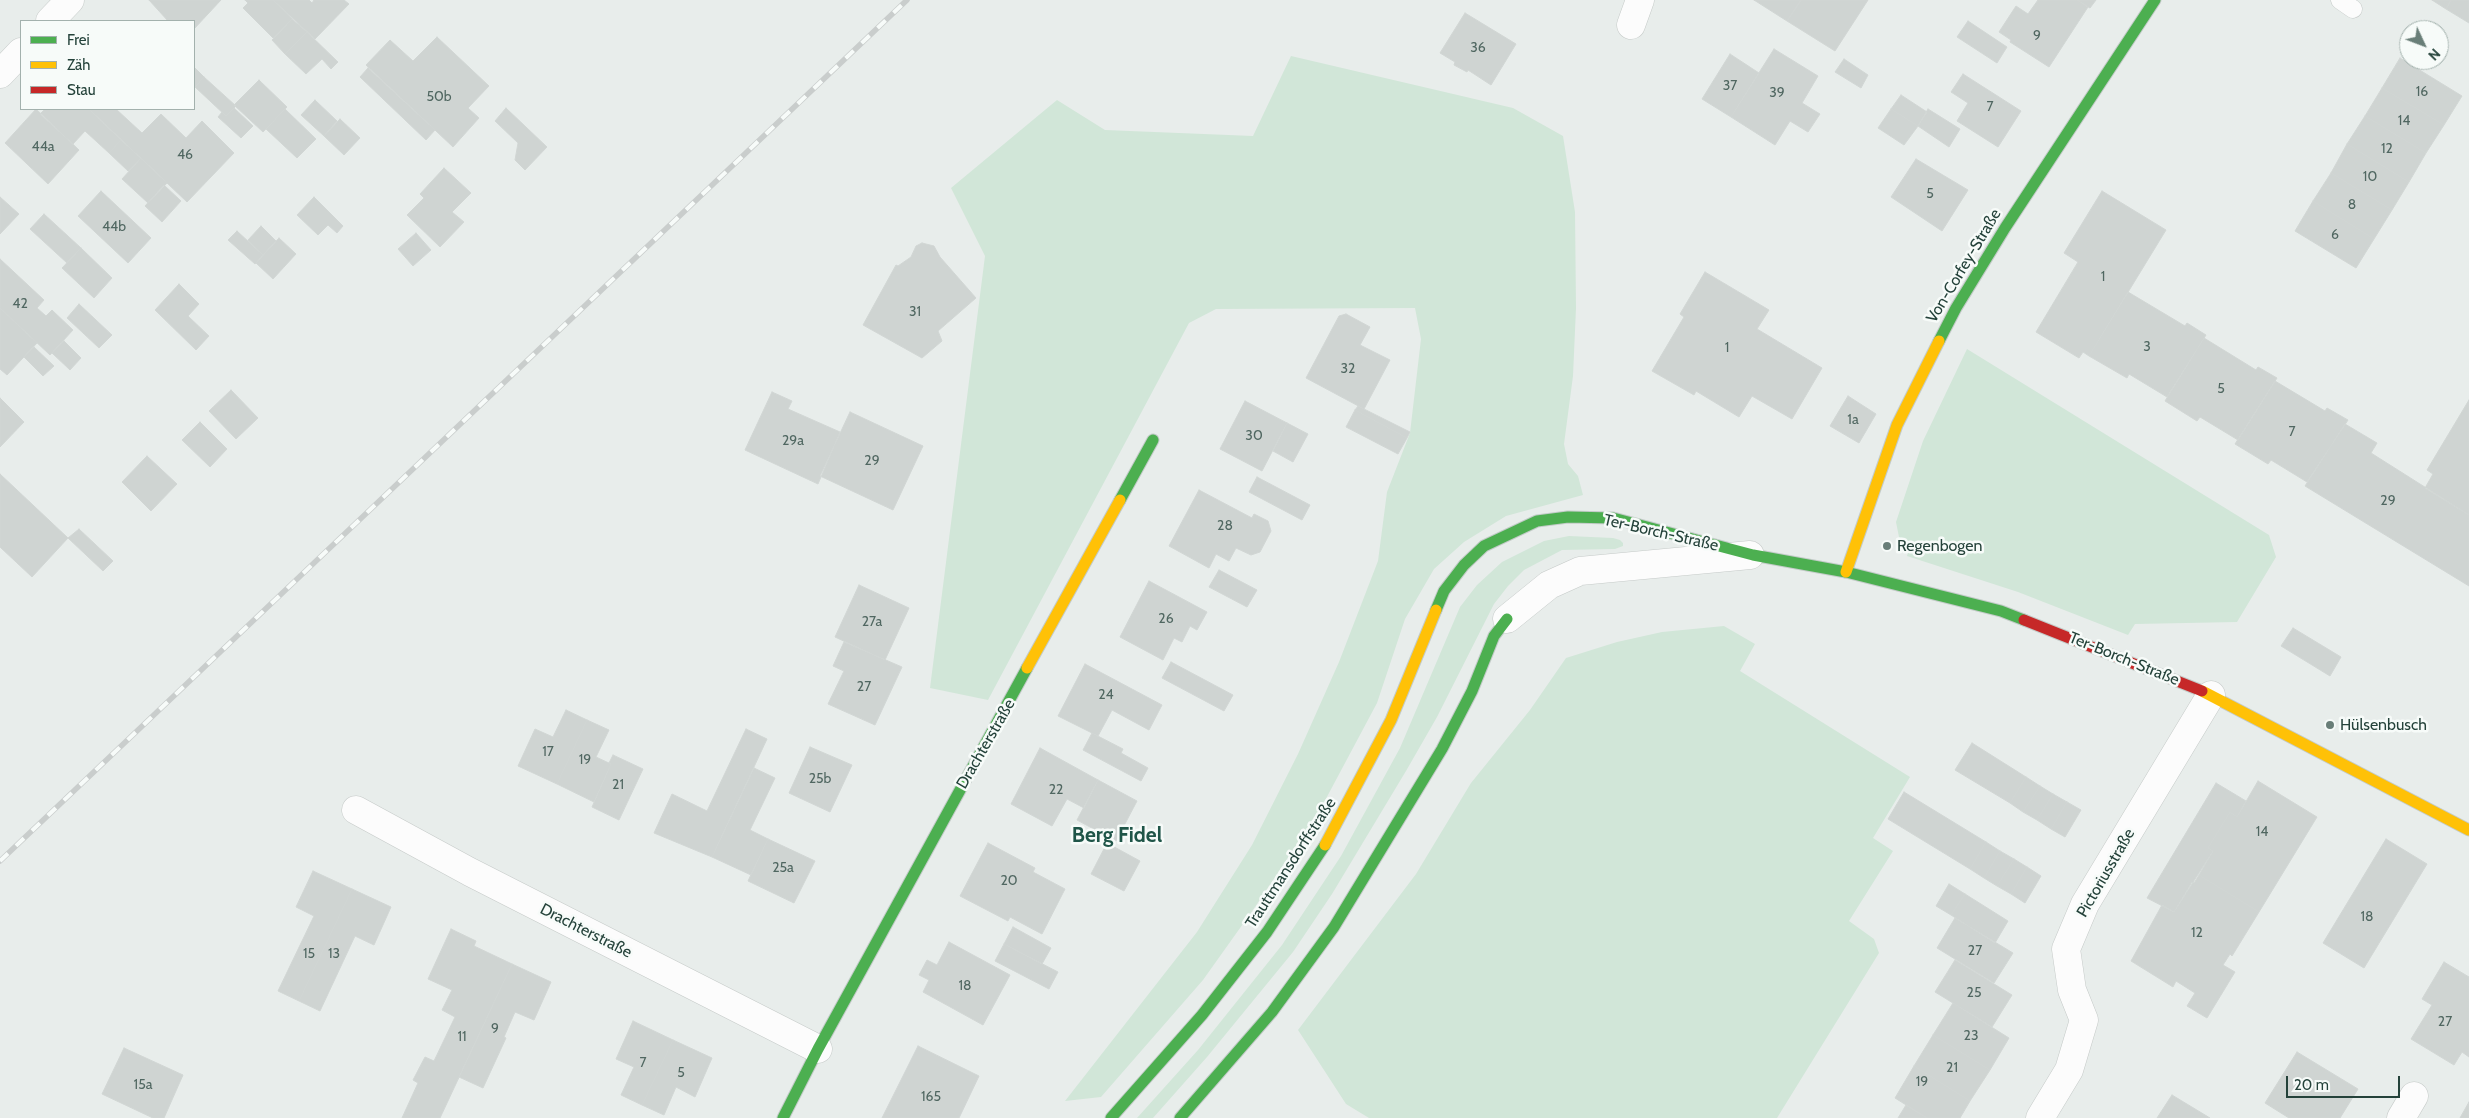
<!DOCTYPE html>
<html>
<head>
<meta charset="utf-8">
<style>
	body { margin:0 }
	#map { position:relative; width:2469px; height:1118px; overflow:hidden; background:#e8edeb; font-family:Cabin,sans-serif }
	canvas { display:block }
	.legend { position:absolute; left:20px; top:20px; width:175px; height:90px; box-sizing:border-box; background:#f7fbf9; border:1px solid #a3b1ad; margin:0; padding:6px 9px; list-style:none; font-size:15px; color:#24423a }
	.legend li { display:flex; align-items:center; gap:10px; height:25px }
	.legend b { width:25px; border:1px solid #a3b1ad }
	.north { position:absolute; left:2399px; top:20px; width:50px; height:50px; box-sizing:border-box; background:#f7fbf9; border:1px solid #a3b1ad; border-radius:50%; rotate:133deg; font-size:14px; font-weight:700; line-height:20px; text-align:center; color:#24423a }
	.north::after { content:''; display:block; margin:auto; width:18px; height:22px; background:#697e78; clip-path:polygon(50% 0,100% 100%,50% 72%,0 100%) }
	.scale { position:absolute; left:2286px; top:1076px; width:114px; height:22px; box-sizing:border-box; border:2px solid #24423a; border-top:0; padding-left:6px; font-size:15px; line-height:18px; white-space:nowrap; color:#24423a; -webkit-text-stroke:4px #f7fbf9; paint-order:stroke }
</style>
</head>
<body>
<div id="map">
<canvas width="2469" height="1118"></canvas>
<ul class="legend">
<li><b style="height:6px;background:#4caf50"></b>Frei</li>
<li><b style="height:6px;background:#ffc107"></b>Zäh</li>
<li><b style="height:6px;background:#c62828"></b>Stau</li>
</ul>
<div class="north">N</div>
<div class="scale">20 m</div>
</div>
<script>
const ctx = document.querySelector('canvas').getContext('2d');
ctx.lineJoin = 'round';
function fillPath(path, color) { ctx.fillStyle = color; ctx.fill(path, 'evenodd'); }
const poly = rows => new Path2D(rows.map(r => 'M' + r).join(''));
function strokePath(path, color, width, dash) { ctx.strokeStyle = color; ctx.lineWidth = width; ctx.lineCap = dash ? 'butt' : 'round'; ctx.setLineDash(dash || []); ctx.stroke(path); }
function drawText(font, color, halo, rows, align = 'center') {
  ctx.font = font + ' Cabin,sans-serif'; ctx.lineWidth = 5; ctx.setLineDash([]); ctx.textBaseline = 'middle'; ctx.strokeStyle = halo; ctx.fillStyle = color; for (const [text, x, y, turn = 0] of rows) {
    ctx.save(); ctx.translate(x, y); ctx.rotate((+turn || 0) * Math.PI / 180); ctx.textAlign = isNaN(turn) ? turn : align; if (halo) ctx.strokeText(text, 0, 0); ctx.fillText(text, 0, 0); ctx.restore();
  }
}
fillPath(poly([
	[1291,56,1513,108,1563,136,1575,212,1576,308,1573,376,1564,444,1568,464,1578,476,1583,495,1506,516,1464,542,1434,569,1405,619,1377,703,1321,808,1255,907,1203,980,1101,1097,1065,1101,1197,932,1252,845,1298,754,1339,662,1378,561,1387,492,1410,433,1421,339,1415,308,1216,309,1189,323,988,700,930,688,985,256,951,188,1057,100,1105,130,1253,136],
	[1967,349,2269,535,2276,557,2237,622,2135,624,2128,635,2018,592,1907,556,1910,546,1899,537,1896,522,1923,441],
	[1569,536,1613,538,1620,540,1623,543,1623,546,1615,549,1562,550,1524,570,1508,586,1494,604,1437,717,1406,771,1332,894,1293,952,1207,1057,1153,1118,1137,1118,1198,1050,1282,945,1341,856,1400,748,1460,607,1477,585,1502,562,1544,541],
	[1724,626,1755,644,1740,671,1910,777,1873,838,1893,851,1849,921,1874,939,1879,953,1777,1118,1369,1118,1346,1104,1298,1030,1416,874,1471,783,1530,710,1566,658,1617,642,1662,632]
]), '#d1e6d8');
const building = poly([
	[149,0,221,0,194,29,194,21,168,21,149,0],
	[245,0,273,0,292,19,273,38,243,8,248,3,245,0],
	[273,0,309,0,312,3,314,0,344,0,349,4,315,39,273,0],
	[1754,0,1801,0,1787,21,1754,0],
	[1801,0,1868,0,1835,51,1787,21,1801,0],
	[2038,0,2077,0,2088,7,2049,67,2010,42,2011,40,1999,32,2016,6,2028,14,2038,0],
	[2077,0,2096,0,2090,8,2077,0],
	[2432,0,2451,0,2446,9,2432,0],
	[2451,0,2469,0,2469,23,2446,9,2451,0],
	[1465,13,1516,44,1491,85,1468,70,1467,72,1454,65,1455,62,1440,53,1465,13],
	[292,19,307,32,285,54,272,40,292,19],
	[1968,21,2007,47,1997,63,1957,37,1968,21],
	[307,32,338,62,331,69,322,59,306,74,285,54,307,32],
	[437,37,489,86,468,108,479,118,453,147,366,65,390,40,413,61,437,37],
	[1774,49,1818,76,1802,103,1820,114,1808,132,1790,121,1775,145,1731,117,1774,49],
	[1730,54,1759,73,1731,117,1702,99,1730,54],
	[2400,58,2462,96,2444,125,2382,88,2400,58],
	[1844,59,1868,75,1861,88,1835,72,1844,59],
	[194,67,204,77,194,88,194,67],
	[368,68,435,130,426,140,360,77,368,68],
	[1963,74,2021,111,1998,147,1957,121,1968,103,1951,92,1963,74],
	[204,77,236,106,226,116,195,87,204,77],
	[259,80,287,107,263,132,234,105,259,80],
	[2382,88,2444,125,2426,153,2365,116,2382,88],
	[1901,95,1927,112,1918,126,1891,109,1901,95],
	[315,100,337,121,324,136,301,115,315,100],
	[234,108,253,126,241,138,218,117,222,112,226,116,234,108],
	[506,108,547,147,525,170,515,160,518,143,495,121,506,108],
	[36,109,79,150,48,184,5,143,36,109],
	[45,109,89,109,121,140,109,153,85,131,73,144,40,114,45,109],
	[89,109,116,109,142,133,161,114,186,138,202,121,234,153,187,202,89,109],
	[285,109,316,139,297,158,266,129,285,109],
	[1891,109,1918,126,1904,145,1878,128,1891,109],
	[1928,109,1960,129,1949,147,1918,126,1928,109],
	[2365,116,2426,153,2409,182,2347,144,2365,116],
	[340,119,360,138,344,155,324,136,340,119],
	[121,140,141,158,128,171,109,153,121,140],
	[2347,144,2409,182,2392,210,2331,173,2347,144],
	[141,158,167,183,148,203,122,179,141,158],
	[1916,159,1968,190,1942,231,1891,197,1916,159],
	[444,168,471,193,452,212,464,222,440,247,407,215,424,198,420,194,444,168],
	[2331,173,2392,210,2374,239,2313,201,2331,173],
	[164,185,181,201,162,222,145,206,164,185],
	[101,191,151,238,128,263,78,216,101,191],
	[2102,191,2166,230,2089,356,2083,352,2079,358,2036,332,2078,262,2064,253,2102,191],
	[0,197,19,214,0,234,0,197],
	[314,197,343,226,337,233,328,225,318,235,297,215,314,197],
	[2313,201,2374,239,2356,268,2295,231,2313,201],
	[44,214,81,248,67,263,30,229,44,214],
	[261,226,276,241,263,255,248,240,261,226],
	[237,231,263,255,255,264,228,240,237,231],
	[416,233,431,250,413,266,398,249,416,233],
	[279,238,296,254,273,279,256,263,279,238],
	[922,243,934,246,940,257,976,298,938,331,942,341,922,358,863,325,896,265,898,266,911,257,916,246,922,243],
	[81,248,112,278,94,298,62,268,81,248],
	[0,259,44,300,37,308,46,316,52,310,73,330,50,355,0,308,0,259],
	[1705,272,1769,310,1757,329,1822,368,1792,419,1752,396,1739,417,1696,391,1694,395,1652,371,1684,317,1680,314,1705,272],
	[179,284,199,304,188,316,209,336,196,350,155,310,179,284],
	[2128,292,2185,326,2187,323,2206,335,2167,397,2129,374,2127,378,2089,356,2128,292],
	[79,304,112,335,99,348,67,318,79,304],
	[0,308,37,343,7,375,0,369,0,308],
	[1346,314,1370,327,1360,345,1390,360,1364,409,1306,378,1339,316,1346,314],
	[2204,338,2256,370,2258,367,2277,378,2238,440,2200,417,2197,421,2165,401,2204,338],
	[64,341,81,358,70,370,52,353,64,341],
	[34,347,54,366,43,376,24,357,34,347],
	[2275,381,2325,411,2327,408,2348,420,2307,482,2271,460,2268,464,2235,444,2275,381],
	[231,390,258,418,236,439,209,411,231,390],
	[772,392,792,401,788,409,840,432,818,484,745,450,772,392],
	[1848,396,1876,414,1859,443,1830,426,1848,396],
	[0,398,24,422,0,447,0,398],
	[2469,400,2469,515,2425,488,2433,474,2427,470,2469,400],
	[1245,401,1287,423,1262,471,1220,449,1245,401],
	[1358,406,1410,432,1407,438,1355,410,1358,406],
	[1355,410,1407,438,1398,454,1346,427,1355,410],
	[850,412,923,446,893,510,820,476,850,412],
	[200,422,227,449,210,467,182,440,200,422],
	[1287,423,1308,434,1293,462,1273,451,1287,423],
	[2345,424,2377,443,2371,453,2469,515,2469,586,2305,486,2345,424],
	[147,456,177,484,151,511,122,482,147,456],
	[0,474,68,538,32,577,0,547,0,474],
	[1257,477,1310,505,1302,520,1249,492,1257,477],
	[1199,490,1252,518,1254,514,1268,521,1271,531,1260,552,1251,555,1236,548,1229,561,1216,554,1209,568,1169,546,1199,490],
	[79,529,113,561,103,571,68,538,79,529],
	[1219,570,1257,590,1247,607,1209,587,1219,570],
	[1149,581,1207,612,1197,630,1190,626,1182,642,1174,638,1163,660,1120,637,1149,581],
	[859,585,909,608,885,660,835,637,859,585],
	[2293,628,2341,657,2330,676,2281,646,2293,628],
	[844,642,902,667,875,725,828,704,844,671,833,666,844,642],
	[1171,662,1233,695,1224,711,1162,678,1171,662],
	[1085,664,1162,705,1149,730,1112,710,1098,736,1058,716,1085,664],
	[566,710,587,720,557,784,518,766,535,729,553,737,566,710],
	[587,720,609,730,596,757,611,764,594,802,557,784,587,720],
	[746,729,767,739,712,857,654,833,672,794,707,811,746,729],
	[1092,733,1123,749,1121,753,1148,768,1141,781,1083,750,1092,733],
	[1972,743,2026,777,2010,803,1955,770,1972,743],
	[810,747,852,765,830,812,789,793,810,747],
	[1040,748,1098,780,1084,808,1067,799,1052,826,1011,804,1040,748],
	[613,755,643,769,619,820,592,807,611,764,609,763,613,755],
	[754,768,775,778,750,830,768,839,751,875,712,857,754,768],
	[2026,777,2040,786,2023,812,2010,803,2026,777],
	[1098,780,1137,801,1116,841,1077,820,1098,780],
	[2258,781,2317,817,2259,912,2199,875,2213,851,2208,848,2230,812,2237,817,2258,781],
	[2216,783,2246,801,2237,817,2230,812,2208,848,2213,851,2174,912,2147,898,2216,783],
	[2040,786,2053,794,2037,820,2023,812,2040,786],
	[1904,792,1986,842,1970,869,1888,819,1904,792],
	[2053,794,2067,802,2051,829,2037,820,2053,794],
	[2067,802,2081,810,2065,837,2051,829,2067,802],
	[768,839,815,861,794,903,748,881,768,839],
	[2386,839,2427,864,2364,968,2323,943,2386,839],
	[1986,842,2000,851,1984,878,1970,869,1986,842],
	[988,843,1035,868,1033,872,1065,889,1042,934,1010,917,1008,921,960,896,988,843],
	[1107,843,1140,861,1124,891,1091,874,1107,843],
	[2000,851,2014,859,1997,886,1984,878,2000,851],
	[2014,859,2027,867,2011,894,1997,886,2014,859],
	[2027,867,2041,876,2025,903,2011,894,2027,867],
	[313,871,352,889,299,1001,278,991,314,916,296,907,313,871],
	[2199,875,2259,912,2232,956,2230,954,2223,965,2235,972,2207,1018,2187,1006,2195,993,2176,981,2173,987,2131,961,2162,905,2174,912,2192,882,2194,883,2199,875],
	[1949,884,1965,894,1951,915,1936,906,1949,884],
	[352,889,391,907,374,945,355,936,320,1011,299,1001,352,889],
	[1965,894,2008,921,1995,943,1951,915,1965,894],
	[1955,918,2013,953,1994,983,1937,948,1955,918],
	[1013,927,1051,948,1042,964,1004,944,1013,927],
	[451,929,476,941,474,946,512,964,440,1118,402,1118,418,1083,413,1080,425,1057,434,1061,455,1017,442,1010,452,990,428,979,451,929],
	[949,942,1010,975,983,1025,923,992,929,980,919,975,927,960,937,965,949,942],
	[1004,944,1058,972,1049,989,995,961,1004,944],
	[1955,960,2012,995,1992,1027,1935,992,1955,960],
	[2444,962,2469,977,2469,1057,2462,1052,2454,1065,2411,1039,2432,1005,2422,999,2444,962],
	[512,964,551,982,534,1020,515,1012,504,1037,506,1038,483,1088,459,1077,512,964],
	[1953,1003,2009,1038,1990,1070,1933,1035,1953,1003],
	[633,1021,673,1040,642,1105,621,1095,634,1067,616,1059,633,1021],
	[1933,1035,1990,1070,1970,1101,1914,1066,1933,1035],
	[673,1040,712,1058,695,1097,676,1087,664,1115,642,1105,673,1040],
	[918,1046,979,1076,959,1118,882,1118,918,1046],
	[124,1048,183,1075,164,1118,153,1118,102,1094,124,1048],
	[2297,1052,2358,1089,2340,1118,2289,1118,2265,1103,2297,1052],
	[1914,1066,1970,1101,1960,1118,1927,1118,1895,1098,1914,1066],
	[2172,1095,2210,1118,2157,1118,2172,1095],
	[2469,1102,2469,1118,2460,1118,2469,1102],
	[1906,1105,1927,1118,1898,1118,1906,1105]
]);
fillPath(building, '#cfd4d2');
strokePath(building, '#d1d6d4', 1);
const lane = poly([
	[2340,0,2353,9]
]);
const street = poly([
	[50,21,70,0],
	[1631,25,1640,0],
	[0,74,21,52],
	[1507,619,1549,585,1580,571,1750,555],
	[356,810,470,872,818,1049],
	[2040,1118,2069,1070,2084,1020,2072,990,2066,949,2085,904,2211,695],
	[2401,1118,2414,1096]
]);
const fast = poly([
	[1939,341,1956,308,2005,228,2155,0],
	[1120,500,1153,440],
	[1436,610,1444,591,1464,565,1484,546,1537,521,1568,517,1613,518,1753,555,1846,572,2001,611,2024,620],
	[783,1118,818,1049,1027,668],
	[1111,1118,1202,1015,1267,932,1325,845],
	[1180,1118,1272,1012,1334,927,1442,749,1472,691,1494,636,1507,619]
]);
const slow = poly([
	[1846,572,1897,425,1939,341],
	[1027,668,1120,500],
	[2202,691,2469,830],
	[1325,845,1391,720,1436,610]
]);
const jam = poly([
	[2024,620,2202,691]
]);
strokePath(lane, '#c5cac8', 19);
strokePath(street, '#c5cac8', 29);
strokePath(fast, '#c3cbc8', 13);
strokePath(slow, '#c3cbc8', 13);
strokePath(jam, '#c3cbc8', 13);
strokePath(lane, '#fcfcfc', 18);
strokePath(street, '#fcfcfc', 28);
strokePath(fast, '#4caf50', 11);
strokePath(slow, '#ffc107', 11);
strokePath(jam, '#c62828', 11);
const rail = poly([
	[0,861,907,0]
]);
strokePath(rail, '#c9cdcc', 5.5);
strokePath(rail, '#f7fbf9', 4, [11]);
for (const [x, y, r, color] of [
	[1887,546,5,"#697e78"],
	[2330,725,5,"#697e78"]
]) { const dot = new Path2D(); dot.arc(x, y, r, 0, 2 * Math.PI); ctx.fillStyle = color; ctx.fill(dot); strokePath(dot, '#f7fbf9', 2); }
drawText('14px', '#506761', null, [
	["9",2037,36],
	["36",1478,48],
	["37",1730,86],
	["16",2422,92],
	["39",1777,93],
	["50b",439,97],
	["7",1990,107],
	["14",2404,121],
	["44a",43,147],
	["12",2387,149],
	["46",185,155],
	["10",2370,177],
	["5",1930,194],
	["8",2352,205],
	["44b",114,227],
	["6",2335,235],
	["1",2103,277],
	["42",20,304],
	["31",915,312],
	["3",2147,347],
	["1",1727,348],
	["32",1348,369],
	["5",2221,389],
	["1a",1853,420],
	["7",2292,432],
	["30",1254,436],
	["29a",793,441],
	["29",872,461],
	["29",2388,501],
	["28",1225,526],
	["26",1166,619],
	["27a",872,622],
	["27",864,687],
	["24",1106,695],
	["17",548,752],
	["19",585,760],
	["25b",820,779],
	["21",618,785],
	["22",1056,790],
	["14",2262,832],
	["25a",783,868],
	["20",1009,881],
	["18",2367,917],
	["12",2197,933],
	["27",1975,951],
	["15",309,954],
	["13",334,954],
	["18",965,986],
	["25",1974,993],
	["27",2445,1022],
	["9",495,1029],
	["23",1971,1036],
	["11",462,1037],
	["7",643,1063],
	["21",1952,1068],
	["5",681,1073],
	["19",1922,1082],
	["15a",143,1085],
	["165",931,1097]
]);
drawText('16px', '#24423a', '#f7fbf9', [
	["Von-Corfey-Straße",1964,266,-59],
	["Ter-Borch-Straße",1661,533,13],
	["Ter-Borch-Straße",2124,659,22],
	["Drachterstraße",986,744,-60],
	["Trauttmansdorffstraße",1291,863,-57],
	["Pictoriusstraße",2106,873,-60],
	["Drachterstraße",586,931,27]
]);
drawText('16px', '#24423a', '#f7fbf9', [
	["Regenbogen",1897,546],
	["Hülsenbusch",2340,725]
], 'left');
drawText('bold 21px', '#1f5548', '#f7fbf9', [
	["Berg Fidel",1117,836]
]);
</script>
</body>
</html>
